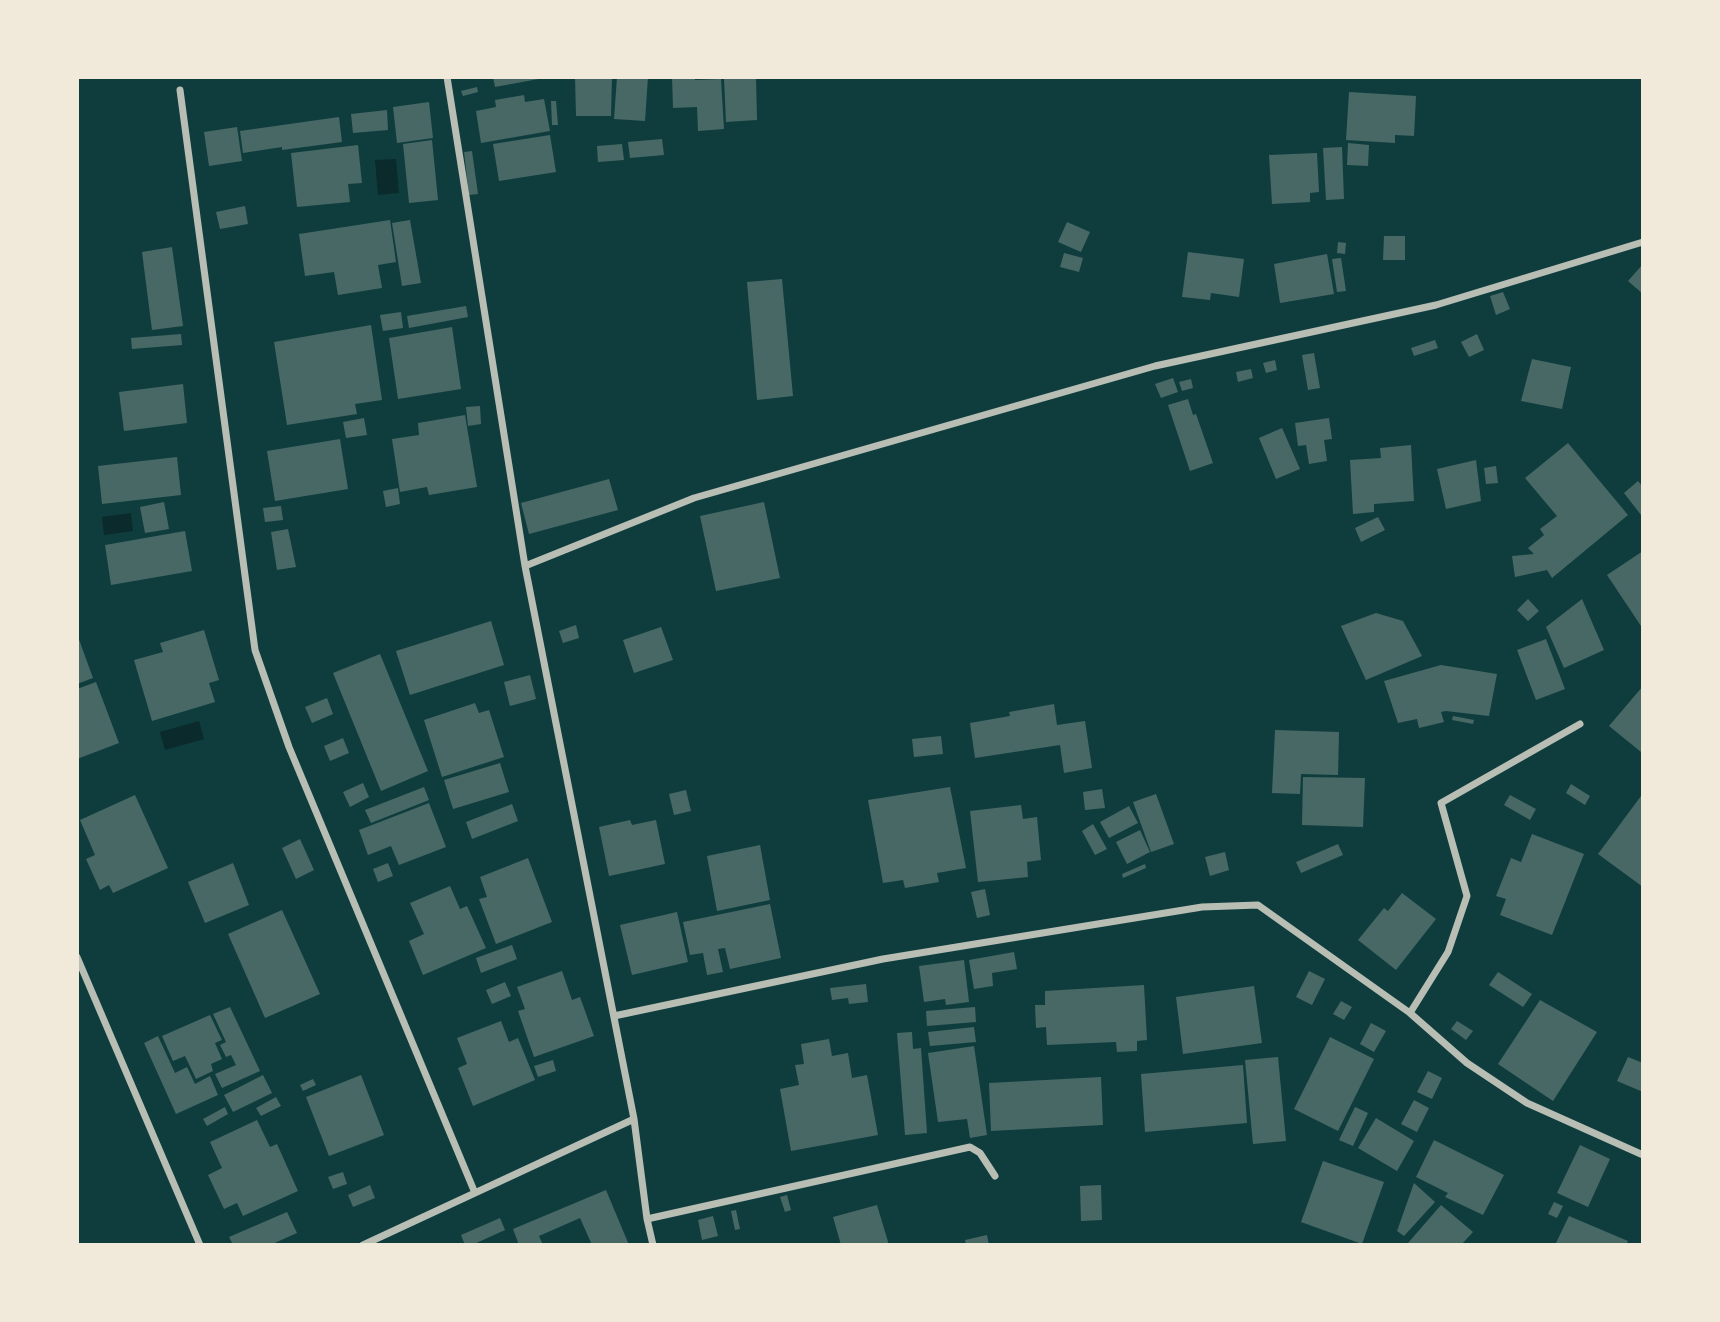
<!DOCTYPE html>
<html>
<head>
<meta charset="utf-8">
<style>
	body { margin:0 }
	#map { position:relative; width:1720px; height:1322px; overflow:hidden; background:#0f3d3e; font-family:Roboto,sans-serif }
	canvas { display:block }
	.frame { position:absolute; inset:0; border:79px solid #f1e9da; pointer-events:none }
</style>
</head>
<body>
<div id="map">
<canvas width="1720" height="1322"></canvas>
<div class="frame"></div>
</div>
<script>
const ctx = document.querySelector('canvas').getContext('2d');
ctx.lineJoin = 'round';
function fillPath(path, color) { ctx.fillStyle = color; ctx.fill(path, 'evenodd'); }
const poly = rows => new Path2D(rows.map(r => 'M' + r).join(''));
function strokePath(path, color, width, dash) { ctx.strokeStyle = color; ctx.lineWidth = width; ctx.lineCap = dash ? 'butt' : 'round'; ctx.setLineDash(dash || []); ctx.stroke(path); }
fillPath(poly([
	[396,159,399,193,378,195,375,160],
	[131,513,133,531,104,535,102,517],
	[199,721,204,739,165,750,160,732]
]), '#0a2a2b');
fillPath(poly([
	[493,77,544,77,544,78,495,87],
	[575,77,612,77,611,116,576,116],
	[617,77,648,77,645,121,614,119],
	[672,77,695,77,695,80,721,79,724,129,698,131,697,107,673,108],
	[756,77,757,120,726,122,724,79],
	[477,87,478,92,463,96,461,91],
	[1349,92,1416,96,1414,136,1395,135,1395,143,1346,140],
	[524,95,525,102,544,99,550,131,481,143,476,111,496,107,495,100],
	[551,101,556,101,558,125,552,125],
	[429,102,433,138,397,143,393,107],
	[387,110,388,130,353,133,351,114],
	[339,117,342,142,282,150,282,147,243,153,240,131],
	[237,127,242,161,209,166,204,132],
	[550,135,556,172,499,181,493,144],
	[662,139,664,155,630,158,628,142],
	[432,140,438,200,409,203,403,144],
	[1348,143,1369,145,1368,166,1347,165],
	[622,144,624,160,598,162,597,146],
	[358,145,362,183,348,184,350,202,297,207,291,153],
	[1342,147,1344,199,1326,200,1323,148],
	[472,151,478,194,469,195,464,152],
	[1317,153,1319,192,1310,193,1310,202,1272,204,1269,155],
	[245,206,248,224,220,229,216,212],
	[390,220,396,262,378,265,382,288,338,295,334,272,305,276,299,234],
	[410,220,421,283,402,286,392,223],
	[1067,222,1090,232,1081,252,1058,242],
	[1384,236,1405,236,1405,260,1383,260],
	[1338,242,1346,243,1345,254,1337,253],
	[172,247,183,326,152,330,142,252],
	[1188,252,1244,259,1239,297,1211,293,1210,300,1182,297],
	[1064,253,1083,258,1079,272,1060,267],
	[1327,254,1334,294,1280,303,1274,264],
	[1341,258,1346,291,1337,292,1332,259],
	[1643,264,1643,294,1628,281],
	[782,279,793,396,757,400,747,282],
	[1503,292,1510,309,1496,315,1490,296],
	[466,306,468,317,409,328,407,316],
	[401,312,403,328,383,331,380,315],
	[371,325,382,400,355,404,357,414,287,425,274,342],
	[452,327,461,389,398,399,389,338],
	[181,334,182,345,132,349,131,338],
	[1477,334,1484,350,1469,357,1461,342],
	[1435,340,1438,348,1414,356,1411,348],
	[1314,353,1320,388,1308,390,1302,355],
	[1532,359,1571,367,1562,409,1521,401],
	[1275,360,1277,370,1266,373,1263,363],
	[1251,369,1253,378,1238,382,1236,372],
	[1173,378,1178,392,1161,398,1155,384],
	[1191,379,1193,388,1182,391,1179,382],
	[183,384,187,423,124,431,119,392],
	[1188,399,1193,415,1196,414,1213,463,1190,471,1168,405],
	[480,406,481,424,468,426,466,407],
	[465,415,477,487,429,495,427,487,400,492,392,439,419,435,418,423],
	[364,418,367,435,346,438,343,422],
	[1329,418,1332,439,1324,440,1327,461,1309,464,1306,445,1298,446,1295,423],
	[1282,428,1300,469,1276,479,1259,438],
	[340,439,348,489,275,501,267,451],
	[1568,443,1628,515,1552,578,1547,570,1515,577,1512,556,1534,554,1528,548,1544,535,1540,529,1557,516,1525,478],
	[1411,445,1414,501,1374,504,1374,512,1353,514,1350,460,1381,458,1380,448],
	[177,457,181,495,102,504,98,466],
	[1476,460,1481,501,1446,509,1437,469],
	[1496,466,1498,483,1486,484,1484,468],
	[609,479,618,510,529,534,521,503],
	[1638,481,1643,487,1643,513,1641,515,1624,493],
	[398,488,400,504,386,507,383,491],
	[164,502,169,529,145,533,140,507],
	[764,502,780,578,716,591,700,516],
	[281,506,283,520,265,522,263,508],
	[1378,517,1385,530,1361,542,1355,528],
	[288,529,296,567,277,570,271,532],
	[185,531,192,571,111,585,105,545],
	[1643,551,1643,629,1607,575],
	[1528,599,1539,611,1528,621,1517,610],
	[1582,599,1604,650,1564,668,1546,627],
	[1376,613,1403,621,1422,656,1366,680,1341,626],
	[491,621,504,665,410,695,396,651],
	[576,625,579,638,563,643,559,631],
	[661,627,673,660,634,673,623,640],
	[204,630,219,680,209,683,215,702,152,721,134,660,163,652,160,643],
	[77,634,93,678,77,684],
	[1546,639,1565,689,1536,700,1517,650],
	[380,654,428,771,381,791,333,673],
	[1441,665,1497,674,1489,716,1446,711,1441,712,1444,722,1419,728,1417,719,1398,723,1384,681],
	[530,675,536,699,510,706,504,682],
	[96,682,119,743,77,759,77,689],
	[1643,686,1643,749,1641,752,1609,726],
	[327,698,333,714,312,723,305,707],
	[475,703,479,713,489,710,504,757,442,777,424,720],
	[1054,704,1057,725,1085,721,1092,768,1064,773,1060,745,975,758,970,723,1010,716,1009,712],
	[1453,716,1474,720,1473,724,1452,720],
	[1275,730,1339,732,1338,775,1301,774,1300,794,1272,793],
	[941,736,943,754,914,757,912,739],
	[343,738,349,753,330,761,324,746],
	[500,763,509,792,453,809,444,780],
	[1303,777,1365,778,1363,827,1302,825],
	[363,783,369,797,350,807,343,792],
	[1571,784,1590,796,1585,805,1566,793],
	[424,787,429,800,371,823,365,810],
	[950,787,966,868,937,873,939,882,905,888,903,880,883,883,868,800],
	[1102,789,1105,808,1085,810,1083,792],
	[686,790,691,811,674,815,669,794],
	[1156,794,1174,844,1151,852,1133,802],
	[135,795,168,868,113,893,109,885,100,890,86,859,95,855,80,820],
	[1510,795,1536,809,1530,820,1504,805],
	[1641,796,1643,798,1643,887,1598,854],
	[429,803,446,847,399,865,391,846,368,855,359,830],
	[512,804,518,821,472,839,466,822],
	[1021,805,1023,819,1037,817,1041,860,1027,862,1028,877,978,882,970,811],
	[1129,806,1138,823,1109,838,1100,822],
	[630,820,632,825,656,820,665,864,609,876,599,827],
	[1093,824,1107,849,1095,855,1082,831],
	[1140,830,1150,852,1127,864,1116,842],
	[1532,834,1584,854,1552,935,1500,915,1506,899,1496,896,1511,858,1521,862],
	[300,839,314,870,296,879,282,848],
	[1338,844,1343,855,1301,873,1296,862],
	[760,845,770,900,717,911,707,856],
	[1225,852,1229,870,1210,876,1205,857],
	[528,858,552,922,496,944,479,899,487,897,480,877],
	[233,863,249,905,205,923,188,882],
	[388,863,393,876,378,882,373,869],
	[1145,864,1146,868,1123,878,1122,874],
	[450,886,460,909,467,906,486,948,423,975,409,941,424,934,410,903],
	[985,889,990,915,977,918,971,892],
	[1402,893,1436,919,1396,970,1358,940,1384,908,1388,911],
	[770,904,781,958,730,969,725,948,718,949,723,972,707,975,703,953,690,955,683,922],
	[282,910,320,994,265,1018,228,934],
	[677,912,688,962,632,975,620,925],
	[512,945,517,959,481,973,476,958],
	[1014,952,1017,969,992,973,993,986,974,989,969,960],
	[964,960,969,1002,946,1005,945,999,924,1002,919,966],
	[562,971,572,1000,580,997,594,1036,534,1057,518,1011,525,1009,517,987],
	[1309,971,1325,979,1312,1005,1296,997],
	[1498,972,1532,994,1523,1007,1489,985],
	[505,982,511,996,492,1004,486,990],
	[866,984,868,1002,849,1004,848,998,832,1000,830,988],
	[1144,985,1147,1040,1137,1041,1137,1051,1117,1052,1116,1042,1047,1045,1046,1027,1036,1028,1035,1005,1045,1005,1045,991],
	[1254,986,1262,1043,1183,1054,1176,997],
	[1540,1000,1597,1032,1553,1101,1498,1064],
	[1341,1001,1352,1007,1344,1020,1333,1014],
	[230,1007,260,1071,222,1088,215,1074,236,1065,231,1055,226,1057,220,1045,226,1042,213,1014],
	[975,1007,976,1022,927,1026,926,1011],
	[210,1015,222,1040,215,1043,222,1059,211,1064,213,1071,196,1079,185,1056,173,1061,162,1036],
	[501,1021,509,1042,518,1038,535,1080,473,1106,458,1068,467,1064,457,1038],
	[1457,1021,1473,1031,1466,1040,1451,1029],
	[1371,1023,1386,1031,1374,1052,1360,1044],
	[974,1027,976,1042,930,1046,928,1032],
	[912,1032,913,1049,921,1048,927,1133,905,1135,897,1033],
	[158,1036,175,1073,187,1067,195,1084,210,1076,218,1095,176,1114,144,1043],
	[1330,1037,1374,1059,1338,1131,1294,1109],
	[829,1039,832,1056,848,1053,852,1078,867,1075,878,1135,791,1151,780,1089,799,1085,795,1065,804,1064,801,1044],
	[974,1046,987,1135,970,1138,967,1119,938,1122,928,1053],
	[1278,1057,1286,1141,1253,1144,1245,1060],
	[1628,1057,1643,1063,1643,1092,1617,1081],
	[553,1060,556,1071,538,1077,534,1066],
	[1243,1065,1247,1123,1145,1132,1141,1074],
	[1428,1071,1442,1078,1432,1099,1417,1092],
	[263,1075,272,1093,233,1112,224,1095],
	[361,1075,384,1135,329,1156,306,1097],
	[1101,1077,1103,1125,991,1131,989,1083],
	[313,1079,316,1085,303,1091,300,1085],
	[276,1097,281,1106,261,1116,256,1108],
	[1414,1100,1429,1108,1417,1132,1401,1124],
	[225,1107,228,1114,207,1126,203,1119],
	[1355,1107,1368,1113,1353,1146,1339,1140],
	[1376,1118,1414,1141,1397,1171,1358,1148],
	[257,1120,270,1147,277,1144,298,1191,243,1216,237,1203,224,1209,208,1175,222,1168,210,1142],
	[1434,1140,1504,1175,1483,1215,1445,1197,1448,1193,1416,1177],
	[1580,1145,1610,1159,1588,1207,1557,1193],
	[1323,1161,1384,1182,1362,1244,1301,1222],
	[343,1172,347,1184,333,1189,328,1177],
	[1414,1183,1435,1202,1404,1236,1397,1231],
	[370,1185,375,1198,353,1207,348,1195],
	[1101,1185,1102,1220,1081,1221,1080,1186],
	[606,1190,629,1245,592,1245,580,1218,539,1236,543,1245,519,1245,513,1229],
	[787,1195,791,1210,785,1212,780,1197],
	[1554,1202,1563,1206,1557,1218,1548,1214],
	[877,1205,889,1245,841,1245,833,1217],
	[1441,1205,1473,1232,1461,1245,1410,1245,1408,1243],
	[736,1210,740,1229,735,1230,731,1211],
	[287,1212,297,1233,270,1245,233,1245,229,1237],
	[713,1216,718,1236,702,1240,698,1220],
	[1569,1216,1628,1241,1626,1245,1555,1245],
	[500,1218,505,1230,472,1245,465,1245,461,1235],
	[987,1235,989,1245,966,1245,965,1240]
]), '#486865');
strokePath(poly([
	[447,77,525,566,634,1119,647,1219,653,1245],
	[180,90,255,650,289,747,475,1193],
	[525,566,694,498,1155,366,1436,305,1643,242],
	[77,957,200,1245],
	[1410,1013,1448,952,1467,896,1441,803,1580,724],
	[614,1016,883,959,1202,907,1258,905,1410,1013,1467,1063,1527,1103,1643,1155],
	[647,1219,970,1147,980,1153,995,1176],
	[363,1245,634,1119]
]), '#b8beb3', 7);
</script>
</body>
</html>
